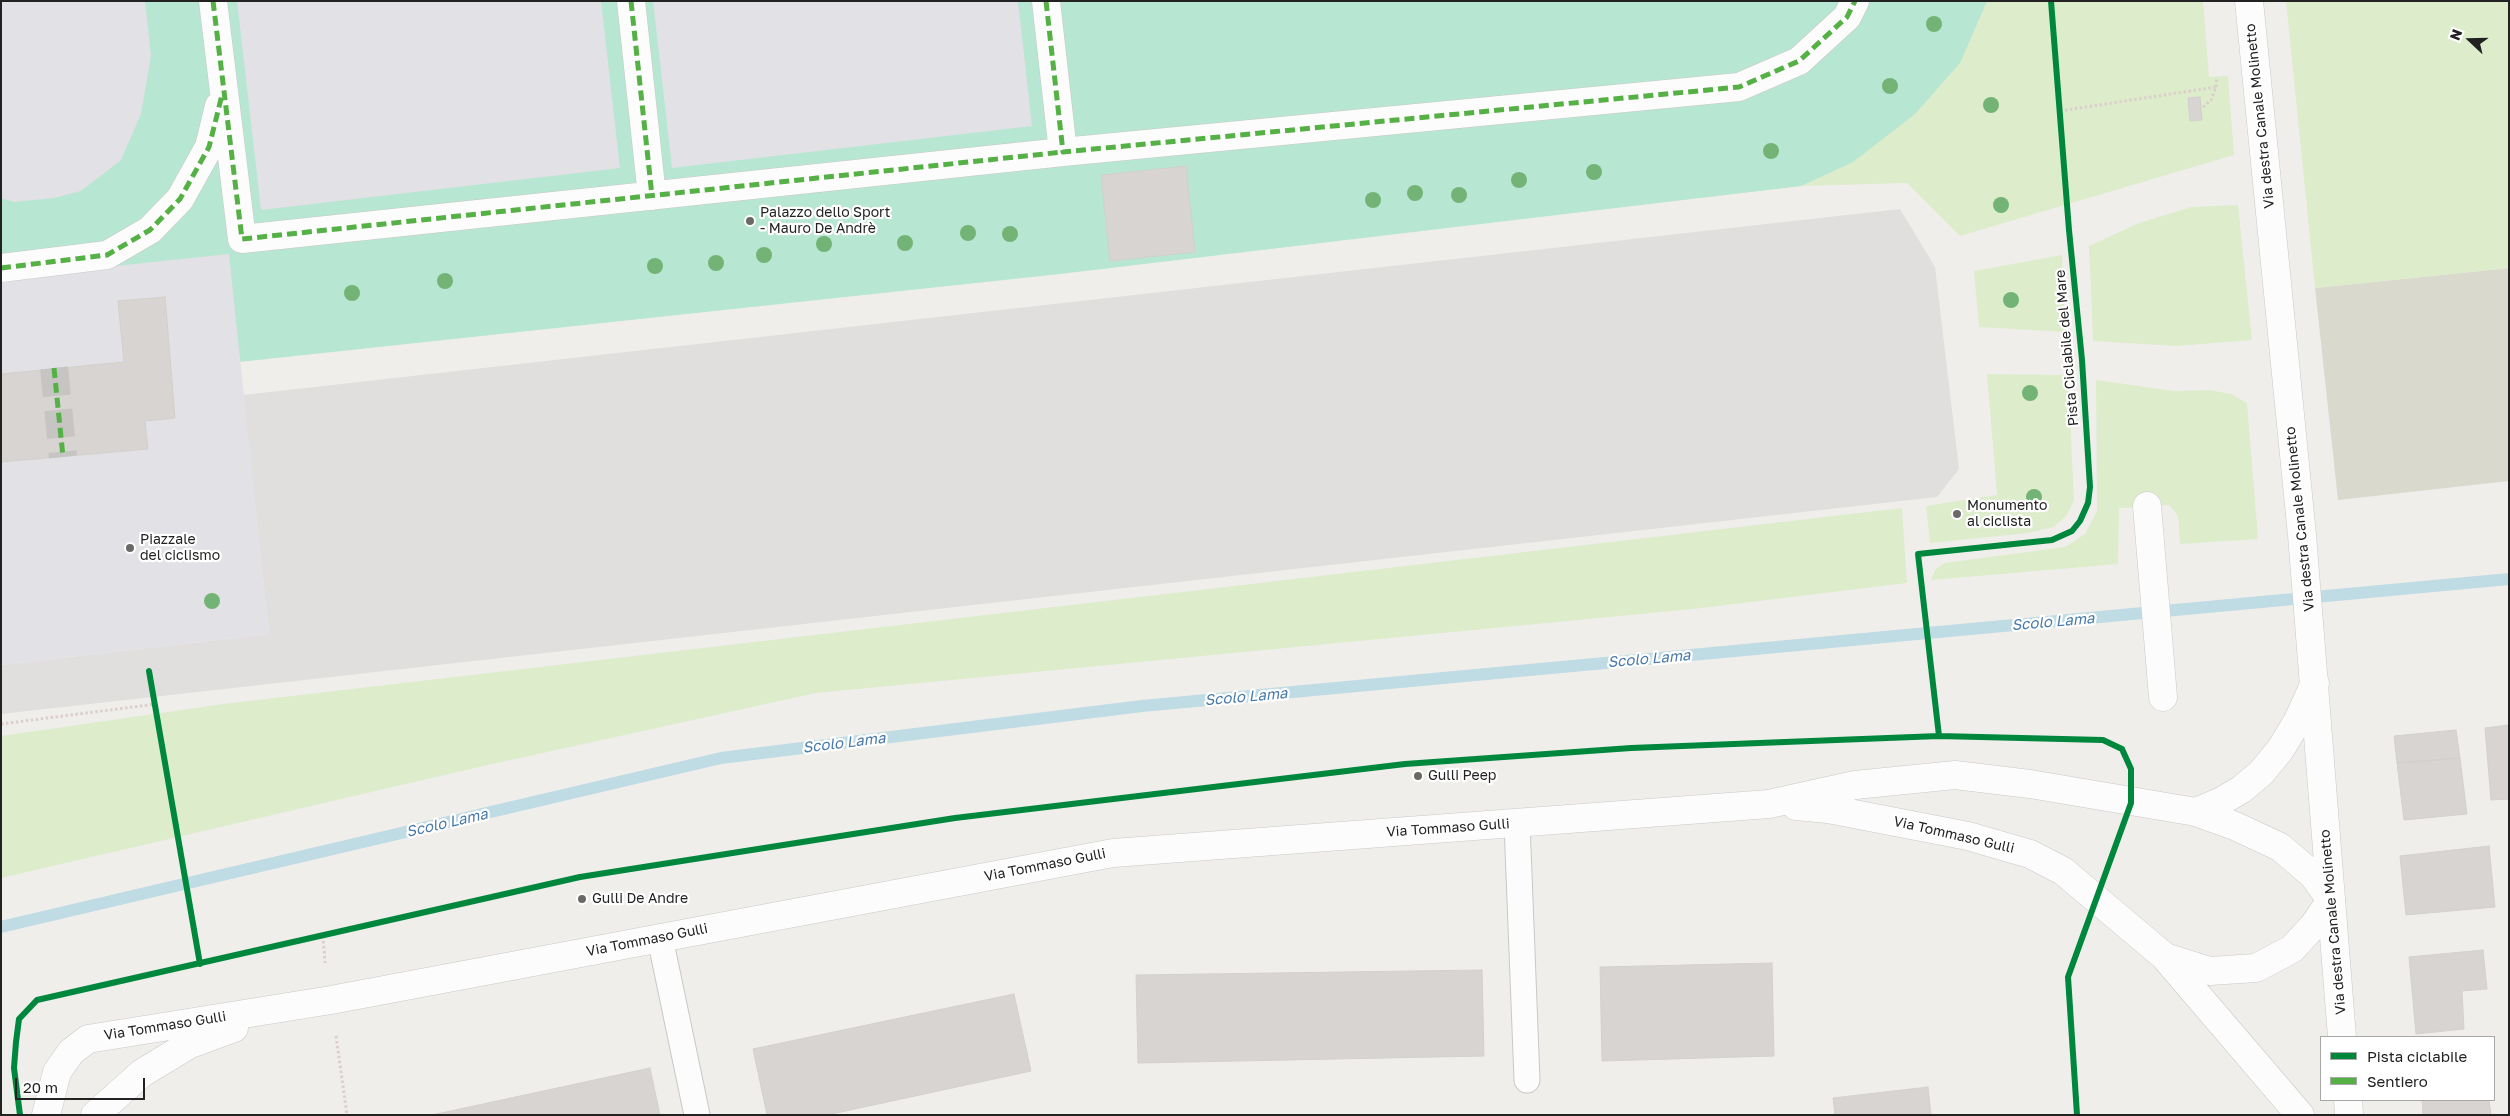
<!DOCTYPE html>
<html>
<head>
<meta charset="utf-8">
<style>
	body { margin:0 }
	#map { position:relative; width:2510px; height:1116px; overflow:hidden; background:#f0eeeb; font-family:"Golos Text",sans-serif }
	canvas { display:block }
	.frame { position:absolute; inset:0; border:2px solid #222; pointer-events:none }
	.legend { position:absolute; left:2320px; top:1036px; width:175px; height:65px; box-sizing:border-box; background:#fff; border:1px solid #a7a7a7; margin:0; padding:6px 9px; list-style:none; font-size:15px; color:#222 }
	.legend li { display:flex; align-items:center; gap:10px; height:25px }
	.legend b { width:25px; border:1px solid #a7a7a7 }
	.north { position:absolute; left:2445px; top:15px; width:50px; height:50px; -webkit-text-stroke:4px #fff; paint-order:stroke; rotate:291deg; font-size:14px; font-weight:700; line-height:20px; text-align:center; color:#222 }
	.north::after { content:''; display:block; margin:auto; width:18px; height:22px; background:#222; clip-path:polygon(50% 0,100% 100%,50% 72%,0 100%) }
	.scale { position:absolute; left:15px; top:1078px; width:130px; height:22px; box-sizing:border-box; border:2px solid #222; border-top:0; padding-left:6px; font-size:15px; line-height:18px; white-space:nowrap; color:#222; -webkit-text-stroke:4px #fff; paint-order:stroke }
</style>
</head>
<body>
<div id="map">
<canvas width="2510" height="1116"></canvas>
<div class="frame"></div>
<ul class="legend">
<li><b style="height:6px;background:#00873e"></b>Pista ciclabile</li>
<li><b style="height:6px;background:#55b145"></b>Sentiero</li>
</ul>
<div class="north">N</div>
<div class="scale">20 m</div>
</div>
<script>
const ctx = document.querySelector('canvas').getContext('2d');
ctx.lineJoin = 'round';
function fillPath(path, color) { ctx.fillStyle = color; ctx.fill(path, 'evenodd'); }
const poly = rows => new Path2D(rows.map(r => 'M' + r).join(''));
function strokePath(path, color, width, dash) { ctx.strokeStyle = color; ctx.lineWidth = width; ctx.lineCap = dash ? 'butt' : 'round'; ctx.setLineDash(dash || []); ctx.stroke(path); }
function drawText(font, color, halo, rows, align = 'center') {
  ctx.font = font + ' "Golos Text",sans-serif'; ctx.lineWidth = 4.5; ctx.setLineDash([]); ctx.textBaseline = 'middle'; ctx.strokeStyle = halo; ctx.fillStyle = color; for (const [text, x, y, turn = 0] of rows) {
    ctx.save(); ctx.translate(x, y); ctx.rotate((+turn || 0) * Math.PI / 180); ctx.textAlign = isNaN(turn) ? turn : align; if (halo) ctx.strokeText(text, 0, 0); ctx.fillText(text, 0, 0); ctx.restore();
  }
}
fillPath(poly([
	[2509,268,2509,481,2338,500,2315,288]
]), '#d9d9cd');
fillPath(poly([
	[1876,1,2203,1,2209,77,2228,76,2234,155,1960,236,1907,183,1801,186,1196,257],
	[2286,1,2509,1,2509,268,2315,288],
	[2238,205,2252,340,2176,346,2093,341,2089,246,2139,223,2191,207],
	[2062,255,2065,332,1979,327,1974,271],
	[1987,374,2068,375,2074,500,2067,515,2054,527,2028,533,1930,543,1926,506,1997,495],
	[2096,380,2174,391,2209,390,2231,394,2247,403,2258,539,2180,544,2178,516,2169,505,2119,508,2118,564,1931,580,1935,570,1944,563,2065,547,2085,534,2097,511],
	[1902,508,1907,583,1693,609,816,693,488,765,1,878,1,736,223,704]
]), '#ddeccb');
fillPath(poly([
	[1,1,1987,1,1960,63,1915,114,1853,162,1801,186,1060,274,239,362,175,418,148,449,1,462]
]), '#b7e6d2');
fillPath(poly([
	[1900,209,1935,267,1959,469,1937,497,1,714,1,665,269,634,243,395]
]), '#e0dfde');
fillPath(poly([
	[1,1,145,1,151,56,141,114,121,160,81,191,54,198,14,202,1,198],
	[237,1,601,1,620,168,261,210],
	[653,1,1018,1,1032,126,672,168],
	[229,254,269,634,1,665,1,462,147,449,145,421,175,418,165,297,124,362,1,374,1,278]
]), '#e2e1e5');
strokePath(poly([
	[1,927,721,758,1142,706,2509,579]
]), '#bfdbe3', 12);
const building = poly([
	[2200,97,2202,120,2190,121,2188,98,2200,97],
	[1186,166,1195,252,1110,261,1101,175,1186,166],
	[165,297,175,418,145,421,148,449,1,462,1,374,124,362,118,301,165,297],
	[2509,725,2509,799,2491,800,2485,728,2509,725],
	[2456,730,2460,758,2397,763,2394,736,2456,730],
	[2460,758,2467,814,2404,820,2397,763,2460,758],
	[2489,846,2495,907,2406,915,2400,856,2489,846],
	[2483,950,2487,989,2462,991,2464,1029,2416,1034,2409,957,2483,950],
	[1772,963,1774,1056,1602,1061,1600,967,1772,963],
	[1482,970,1484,1056,1138,1063,1136,975,1482,970],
	[1014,994,1031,1071,827,1115,767,1115,753,1049,1014,994],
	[650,1068,660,1115,432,1115,650,1068],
	[1928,1087,1931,1115,1835,1115,1833,1098,1928,1087],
	[2422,1100,2489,1100,2491,1115,2423,1115,2422,1100]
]);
fillPath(building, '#d7d4d2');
strokePath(building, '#d3d0cc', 1);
strokePath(poly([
	[54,368,63,457]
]), '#c7c5c3', 28, [28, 14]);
const service = poly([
	[1517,823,1527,1080],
	[660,938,697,1115]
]);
const pedestrian = poly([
	[213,1,242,239,1063,152],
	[631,1,652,196],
	[1046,1,1063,152,1739,87,1799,61,1847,17,1855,1],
	[1,268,107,255,150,230,180,199,209,147,219,106]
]);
const minor = poly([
	[2147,506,2163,697],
	[1796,806,1828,809,1968,836,2030,854,2063,871,2164,956,2300,1115],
	[2165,957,2210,971,2256,968,2292,949,2314,925,2331,900,2313,875,2280,847,2235,826,2196,812],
	[46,1115,57,1072,71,1052,88,1039,331,1000,1113,853,1769,804,1855,785,1955,775,2030,784,2196,812,2220,802,2242,789,2261,773,2280,750,2297,722,2315,683],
	[95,1115,142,1073,190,1044,234,1028]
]);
const tertiary = poly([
	[2249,1,2302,535,2342,1037],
	[2348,1100,2349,1115]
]);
strokePath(service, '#c9c8c7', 27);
strokePath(pedestrian, '#c9c8c7', 29);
strokePath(minor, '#c9c8c7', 29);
strokePath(tertiary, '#c9c8c7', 29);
strokePath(poly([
	[2216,87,2217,77],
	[2060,111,2216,87,2211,100,2201,109],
	[1,724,156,704],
	[323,936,325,963],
	[336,1036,347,1115]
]), '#dccecd', 3, [2.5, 2.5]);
strokePath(service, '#fdfcfc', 25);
strokePath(pedestrian, '#fdfcfc', 28);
strokePath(minor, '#fdfcfc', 28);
strokePath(tertiary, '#fdfcfc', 28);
strokePath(poly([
	[213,1,242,239,1063,152],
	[631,1,652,196],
	[1046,1,1063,152,1739,87,1799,61,1847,17,1855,1],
	[1,268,107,255,150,230,180,199,209,147,222,95],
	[54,368,63,457]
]), '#55b145', 5, [10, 5]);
strokePath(poly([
	[149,671,200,964],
	[1939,736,1918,554,2052,540,2072,531,2080,521,2088,503,2090,487,2082,360,2069,230,2051,1],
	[20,1115,14,1068,16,1042,19,1019,37,1000,580,877,955,818,1405,764,1631,748,1939,736,2103,740,2122,749,2131,769,2131,803,2068,977,2077,1115]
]), '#00873e', 6);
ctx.fillStyle = '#73b476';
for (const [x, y] of [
	[1934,24],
	[1890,86],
	[1991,105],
	[1771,151],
	[1594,172],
	[1519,180],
	[1415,193],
	[1459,195],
	[1373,200],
	[2001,205],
	[968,233],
	[1010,234],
	[905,243],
	[824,244],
	[764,255],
	[716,263],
	[655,266],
	[445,281],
	[352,293],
	[2011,300],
	[2030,393],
	[2034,497],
	[212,601]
]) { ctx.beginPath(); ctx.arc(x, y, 8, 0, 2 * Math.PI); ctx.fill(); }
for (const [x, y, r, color] of [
	[750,221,5,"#6a6968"],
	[1957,514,5,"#6a6968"],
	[130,548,5,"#6a6968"],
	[1418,776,5,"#6a6968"],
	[582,899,5,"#6a6968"]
]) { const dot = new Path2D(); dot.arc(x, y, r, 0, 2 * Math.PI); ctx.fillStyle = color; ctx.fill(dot); strokePath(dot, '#fff', 2); }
drawText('14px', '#222', '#fff', [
	["Via destra Canale Molinetto",2260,116,-96],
	["Pista Ciclabile del Mare",2067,348,-95],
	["Via destra Canale Molinetto",2300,519,-96],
	["Via Tommaso Gulli",1448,828,-4],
	["Via Tommaso Gulli",1954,835,13],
	["Via Tommaso Gulli",1045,865,-11],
	["Via destra Canale Molinetto",2333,922,-95],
	["Via Tommaso Gulli",647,940,-11],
	["Via Tommaso Gulli",165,1026,-9]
]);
drawText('14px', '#222', '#fff', [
	["Palazzo dello Sport",760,213],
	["- Mauro De Andrè",760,229],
	["Monumento",1967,506],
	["al ciclista",1967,522],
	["Piazzale",140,540],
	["del ciclismo",140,556],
	["Gulli Peep",1428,776],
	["Gulli De Andre",592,899]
], 'left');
drawText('italic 15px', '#4a7aab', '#fff', [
	["Scolo Lama",2053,622,-5],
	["Scolo Lama",1649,659,-5],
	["Scolo Lama",1246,697,-5],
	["Scolo Lama",844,743,-7],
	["Scolo Lama",447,823,-13]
]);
</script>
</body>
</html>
